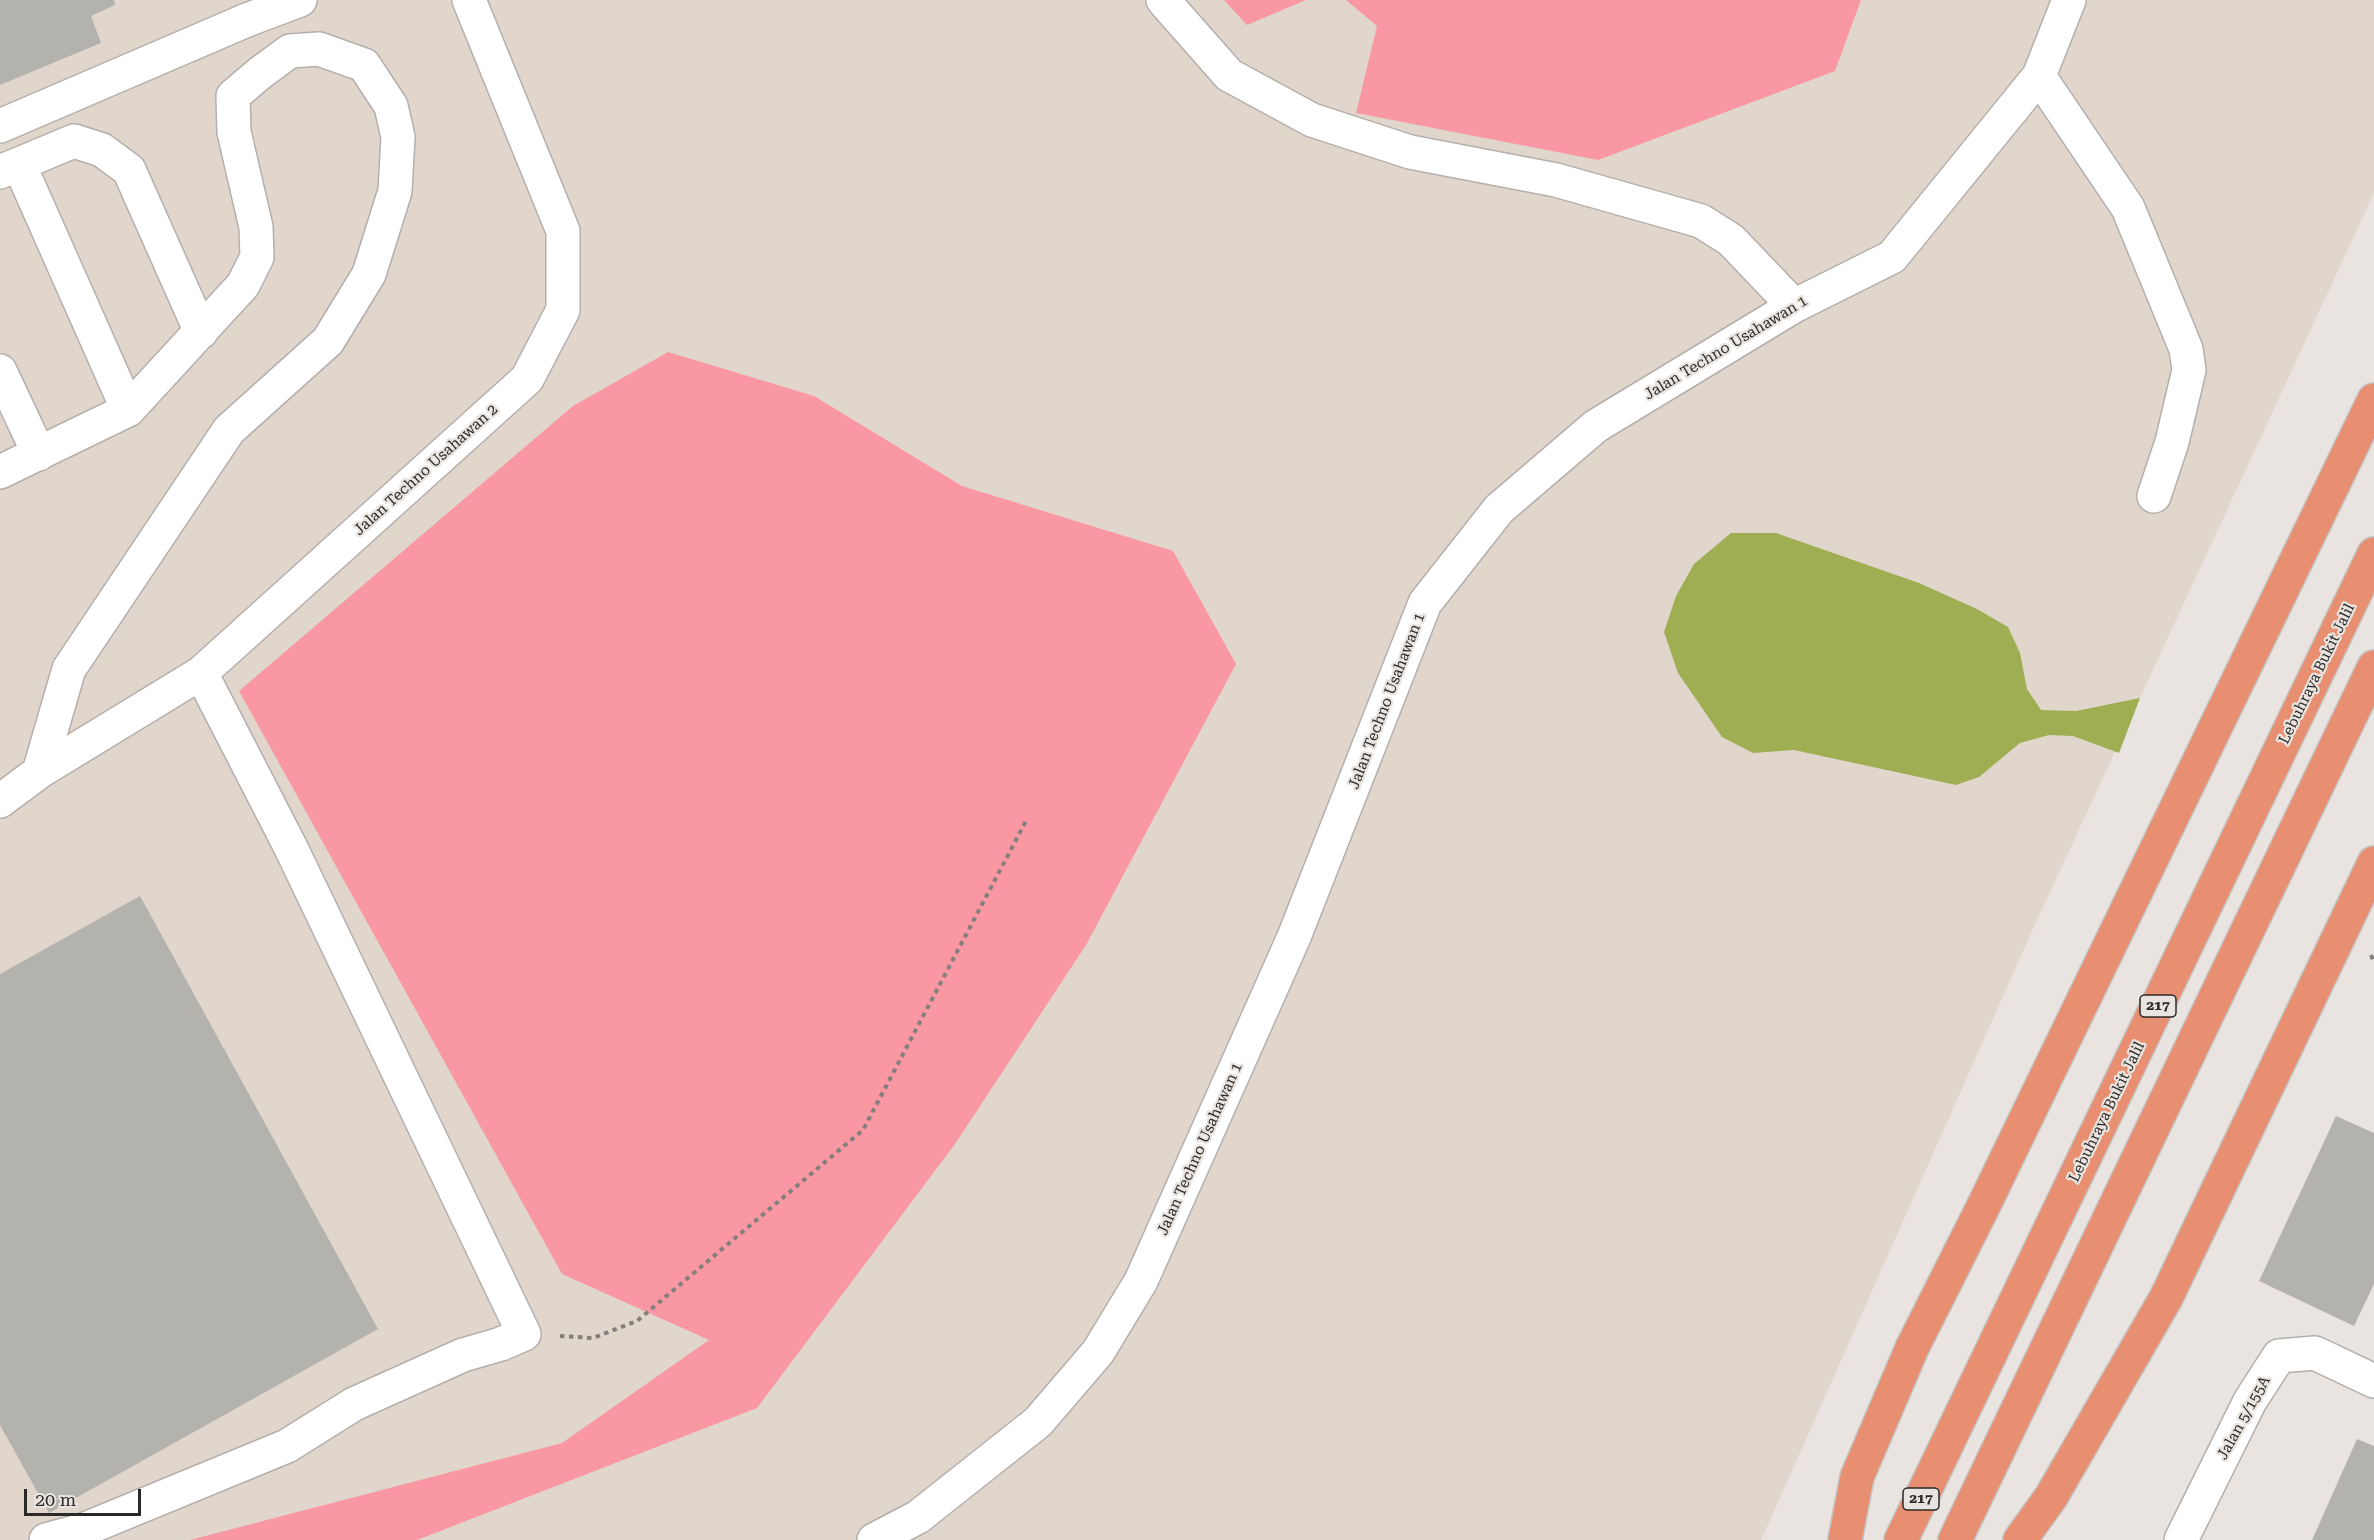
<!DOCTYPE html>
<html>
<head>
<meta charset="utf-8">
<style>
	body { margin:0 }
	#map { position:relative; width:2374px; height:1540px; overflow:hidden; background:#e9e4df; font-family:"Roboto Serif",serif }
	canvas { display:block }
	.scale { position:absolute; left:24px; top:1489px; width:117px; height:27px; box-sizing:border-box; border:3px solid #2b2927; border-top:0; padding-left:8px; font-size:18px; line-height:21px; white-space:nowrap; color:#2b2927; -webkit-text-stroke:4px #e9e4df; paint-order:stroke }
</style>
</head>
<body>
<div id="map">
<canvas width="2374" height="1540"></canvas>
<div class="scale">20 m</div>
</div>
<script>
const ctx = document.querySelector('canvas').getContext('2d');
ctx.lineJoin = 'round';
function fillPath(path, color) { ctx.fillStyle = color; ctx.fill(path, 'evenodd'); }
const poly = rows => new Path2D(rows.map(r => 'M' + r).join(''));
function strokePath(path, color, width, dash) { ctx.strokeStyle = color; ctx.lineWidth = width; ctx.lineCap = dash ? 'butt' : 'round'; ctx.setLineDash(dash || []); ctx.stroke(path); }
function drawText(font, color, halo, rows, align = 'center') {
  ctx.font = font + ' "Roboto Serif",serif'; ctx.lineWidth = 4.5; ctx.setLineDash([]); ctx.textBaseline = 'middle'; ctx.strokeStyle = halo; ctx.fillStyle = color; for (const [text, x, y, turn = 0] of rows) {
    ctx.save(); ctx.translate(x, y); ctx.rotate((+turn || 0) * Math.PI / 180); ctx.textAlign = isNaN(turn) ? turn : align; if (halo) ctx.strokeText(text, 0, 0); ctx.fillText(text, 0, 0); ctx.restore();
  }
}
fillPath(poly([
	[0,0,2374,0,2374,193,2038,918,1761,1540,0,1540]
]), '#e1d6cc');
fillPath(poly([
	[1224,0,1306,0,1247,25],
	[1346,0,1861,0,1835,71,1598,160,1356,113,1377,26],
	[668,352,814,396,962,486,1173,551,1236,664,1086,945,955,1144,757,1408,417,1540,190,1540,562,1443,709,1340,562,1274,239,691,573,406]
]), '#f997a3');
fillPath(poly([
	[1731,533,1776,533,1919,583,1977,609,2008,627,2020,653,2027,689,2041,710,2076,711,2140,698,2119,753,2073,736,2049,735,2020,743,1979,777,1956,785,1794,750,1753,753,1722,737,1678,673,1664,632,1676,596,1694,564]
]), '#9fae53');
fillPath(poly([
	[0,0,114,0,115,5,91,16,101,43,0,85],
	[140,896,378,1329,49,1513,0,1425,0,974],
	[2336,1116,2374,1133,2374,1284,2354,1326,2259,1281],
	[2357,1439,2374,1446,2374,1540,2312,1540]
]), '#b4b2ac');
const minor = poly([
	[1163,0,1229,75,1312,120,1410,152,1556,180,1701,221,1731,240,1794,306],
	[2039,76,2128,208,2186,349,2189,370,2172,442,2154,496],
	[0,126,247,20,300,0],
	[19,164,128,410],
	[0,172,74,141,102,150,129,170,201,332],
	[0,371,39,454],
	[0,472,128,410,243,285,257,257,256,227,234,132,233,96,260,73,290,51,319,49,364,65,391,106,398,137,395,191,369,274,328,341,229,430,69,669,39,772],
	[0,801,39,772,201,673,527,379,563,310,563,231,469,0],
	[46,1540,83,1530,287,1446,354,1404,463,1355,501,1344,524,1334,291,848,201,673],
	[874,1540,918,1517,1038,1422,1098,1352,1141,1281,1294,937,1425,603,1499,509,1596,426,1794,306,1892,257,2039,76,2069,0],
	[2181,1540,2250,1401,2279,1356,2315,1353,2374,1381]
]);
const highway = poly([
	[1845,1540,1857,1477,1912,1348,1983,1207,2374,400],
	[1901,1540,2374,554],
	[1955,1540,2374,667],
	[2020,1540,2051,1497,2166,1298,2374,863]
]);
strokePath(minor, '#b4afab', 36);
strokePath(highway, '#c4c3c3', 36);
strokePath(poly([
	[2371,955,2374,963],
	[560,1336,593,1338,637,1321,863,1130,1026,821]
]), '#827f7c', 4, [4.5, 4.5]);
strokePath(minor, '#fff', 33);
strokePath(highway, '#e88e71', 33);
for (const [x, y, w] of [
	[2158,1006,36],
	[1921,1499,36]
]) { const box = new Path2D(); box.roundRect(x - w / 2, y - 11, w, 22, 4.5); ctx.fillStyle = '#e9e4df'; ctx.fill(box); strokePath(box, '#2b2927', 1.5); }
drawText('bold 14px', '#2b2927', null, [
	["217",2158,1006],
	["217",1921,1499]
]);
drawText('15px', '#2b2927', '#e9e4df', [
	["Jalan Techno Usahawan 1",1726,348,-31],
	["Jalan Techno Usahawan 2",426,470,-42],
	["Lebuhraya Bukit Jalil",2317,674,-64],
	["Jalan Techno Usahawan 1",1387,701,-69],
	["Lebuhraya Bukit Jalil",2107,1112,-64],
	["Jalan Techno Usahawan 1",1200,1149,-66],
	["Jalan 5/155A",2244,1418,-61]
]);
</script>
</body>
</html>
